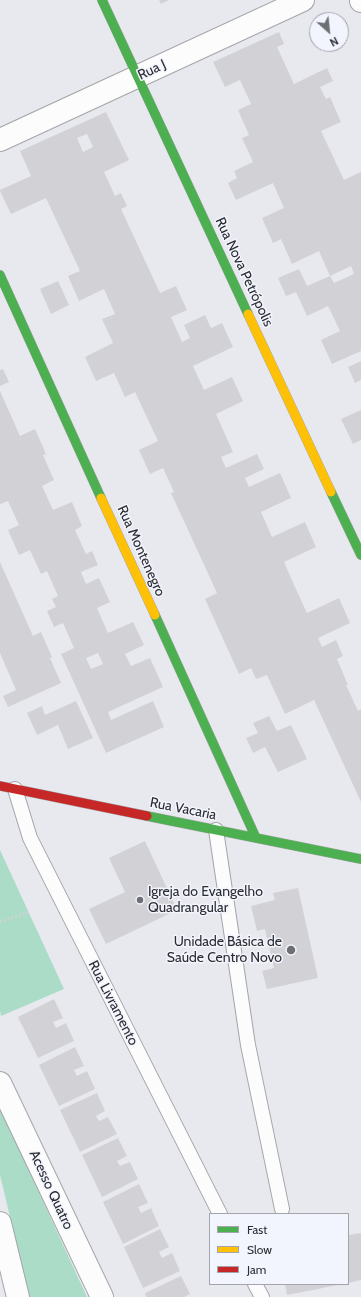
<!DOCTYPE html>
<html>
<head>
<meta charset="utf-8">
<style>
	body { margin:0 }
	#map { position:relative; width:361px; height:1297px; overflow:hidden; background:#e8e9ee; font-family:Cabin,sans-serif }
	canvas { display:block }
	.legend { position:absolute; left:209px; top:1213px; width:140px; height:72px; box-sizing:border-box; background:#f2f4fe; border:1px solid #a3a4ac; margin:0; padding:5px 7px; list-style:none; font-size:12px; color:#2c2d31 }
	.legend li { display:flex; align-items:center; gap:8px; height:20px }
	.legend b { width:20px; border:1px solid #a3a4ac }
	.north { position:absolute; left:309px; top:12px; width:40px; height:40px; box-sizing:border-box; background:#f2f4fe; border:1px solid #a3a4ac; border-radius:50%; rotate:153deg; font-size:11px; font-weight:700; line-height:16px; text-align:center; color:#2c2d31 }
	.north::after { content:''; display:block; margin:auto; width:14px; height:18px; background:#6e6f73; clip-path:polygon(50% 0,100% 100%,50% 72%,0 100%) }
</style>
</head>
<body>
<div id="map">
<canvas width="361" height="1297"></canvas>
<ul class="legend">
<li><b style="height:5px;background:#4caf50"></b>Fast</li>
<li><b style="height:5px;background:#ffc107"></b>Slow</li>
<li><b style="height:5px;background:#c62828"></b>Jam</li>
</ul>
<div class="north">N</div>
</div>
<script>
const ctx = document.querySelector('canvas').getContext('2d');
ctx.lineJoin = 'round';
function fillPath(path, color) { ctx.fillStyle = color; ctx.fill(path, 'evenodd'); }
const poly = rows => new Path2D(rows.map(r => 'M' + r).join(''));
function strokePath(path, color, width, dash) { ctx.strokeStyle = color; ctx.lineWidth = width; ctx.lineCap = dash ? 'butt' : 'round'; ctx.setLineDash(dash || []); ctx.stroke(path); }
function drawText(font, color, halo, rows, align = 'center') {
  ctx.font = font + ' Cabin,sans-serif'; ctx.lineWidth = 3; ctx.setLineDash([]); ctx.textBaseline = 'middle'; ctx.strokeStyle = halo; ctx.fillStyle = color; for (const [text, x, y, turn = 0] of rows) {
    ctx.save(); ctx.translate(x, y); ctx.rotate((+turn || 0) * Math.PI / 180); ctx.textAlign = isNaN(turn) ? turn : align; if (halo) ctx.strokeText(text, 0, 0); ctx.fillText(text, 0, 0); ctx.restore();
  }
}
fillPath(poly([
	[0,850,64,989,1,1016,0,1010],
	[0,1108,87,1297,29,1297,0,1175]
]), '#aadcc7');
fillPath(poly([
	[159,0,169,0,161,4],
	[279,32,284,44,277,47,294,84,327,68,333,81,320,87,326,99,330,97,341,122,321,131,344,180,361,172,361,351,332,364,321,340,340,331,328,306,307,316,296,292,286,296,278,278,299,269,307,286,330,276,334,283,354,274,351,266,330,276,319,251,292,264,281,239,273,243,262,218,284,208,273,183,236,200,228,183,237,178,234,171,253,162,242,138,249,135,238,110,251,104,240,80,225,87,213,62],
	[106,112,129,160,104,172,115,196,121,193,127,206,121,209,160,293,176,286,187,310,171,317,182,342,190,338,184,325,205,315,211,328,222,323,233,347,193,366,204,390,232,377,243,401,216,414,233,452,221,457,226,468,257,454,264,469,245,478,249,487,280,473,291,498,261,512,272,537,305,522,316,547,284,562,295,587,307,613,339,598,350,623,318,638,322,647,336,640,343,656,337,659,348,685,346,685,358,711,361,709,361,802,314,700,285,714,267,675,256,679,251,668,239,674,205,599,217,593,171,493,174,492,163,468,150,474,139,450,158,441,135,392,125,397,114,373,96,381,85,357,113,343,102,319,115,314,104,289,79,301,68,276,80,271,46,198,11,214,0,191,0,190,31,176,20,151],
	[87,134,93,147,83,152,77,138],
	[58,281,69,305,51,314,40,289],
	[361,361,361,380,355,383,348,367],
	[3,369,9,382,0,386,0,370],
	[0,391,20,436,35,429,46,454,43,455,54,480,42,486,53,510,72,502,82,526,75,530,86,554,92,551,98,565,81,572,86,584,99,578,110,602,97,608,108,633,133,622,144,645,125,654,131,666,150,658,163,687,108,712,111,720,153,701,164,727,106,753,61,654,74,648,63,623,54,627,47,611,56,607,52,599,58,596,47,571,41,574,30,550,19,555,8,530,19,525,8,501,0,504],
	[98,653,103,664,91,669,86,658],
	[361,410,361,440,353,444,341,419],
	[0,562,33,636,41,632,52,657,50,658,61,683,8,707,3,696,16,690,0,653],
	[76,701,93,738,68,749,58,725,37,735,27,713,42,706,45,715],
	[269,716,277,731,291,725,307,759,278,772,265,747,253,753,246,738,258,733,253,723],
	[145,841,177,910,106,944,89,909,125,892,109,858],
	[298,888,318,978,267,989,262,971,274,968,265,929,257,931,251,906,275,900,273,893],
	[54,999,63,1018,53,1022,56,1028,66,1023,74,1041,38,1058,18,1017],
	[75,1047,84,1066,74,1070,77,1076,87,1071,95,1089,59,1106,39,1065],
	[97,1093,105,1111,96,1116,99,1121,108,1117,117,1134,80,1152,60,1110],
	[118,1138,127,1156,117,1161,120,1166,130,1162,138,1179,102,1197,82,1155],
	[139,1184,148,1203,138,1207,141,1213,151,1208,159,1226,123,1244,103,1202],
	[160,1229,169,1247,159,1252,162,1258,172,1253,180,1271,143,1288,124,1247],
	[361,1233,361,1280,348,1283,348,1235],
	[181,1276,190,1294,184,1297,146,1297,145,1293],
	[285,1284,338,1284,338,1285,287,1295]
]), '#d2d2d6');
const lane = poly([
	[15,789,30,838,220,1214],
	[216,830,248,1045,282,1209],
	[255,1284,262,1297]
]);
const street = poly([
	[361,0,361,1],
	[0,140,303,0],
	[0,1083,102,1297],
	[0,1223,18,1297]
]);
const fast = poly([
	[102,0,248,314],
	[0,275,101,498],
	[331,492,361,555],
	[155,615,256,838],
	[147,816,361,859]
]);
const slow = poly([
	[248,314,331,492],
	[101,498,155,615]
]);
const jam = poly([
	[0,786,147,816]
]);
strokePath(lane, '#a4a5a9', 16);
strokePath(street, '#a4a5a9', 24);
strokePath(fast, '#a4a5a9', 10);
strokePath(slow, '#a4a5a9', 10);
strokePath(jam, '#a4a5a9', 10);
strokePath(poly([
	[0,922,29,912]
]), '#d2d3d4', 2.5, [2, 2]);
strokePath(lane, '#fcfcfc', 14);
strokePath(street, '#fcfcfc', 22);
strokePath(fast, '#4caf50', 9);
strokePath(slow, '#ffc107', 9);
strokePath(jam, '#c62828', 9);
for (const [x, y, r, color] of [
	[140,900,4,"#6e6f73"],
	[291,950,5,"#6e6f73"]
]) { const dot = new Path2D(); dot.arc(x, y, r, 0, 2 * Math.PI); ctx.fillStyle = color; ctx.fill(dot); strokePath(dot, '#f2f4fe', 1.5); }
drawText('14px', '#2c2d31', '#f2f4fe', [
	["Rua J",152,70,-25],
	["Rua Nova Petrópolis",244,272,65],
	["Rua Montenegro",141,551,66],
	["Rua Vacaria",183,809,11],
	["Rua Livramento",113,1003,63],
	["Acesso Quatro",51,1190,65]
]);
drawText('14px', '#2c2d31', '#f2f4fe', [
	["Igreja do Evangelho",148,892],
	["Quadrangular",148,908],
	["Unidade Básica de",282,942,"right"],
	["Saúde Centro Novo",282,958,"right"]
], 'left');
</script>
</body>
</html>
